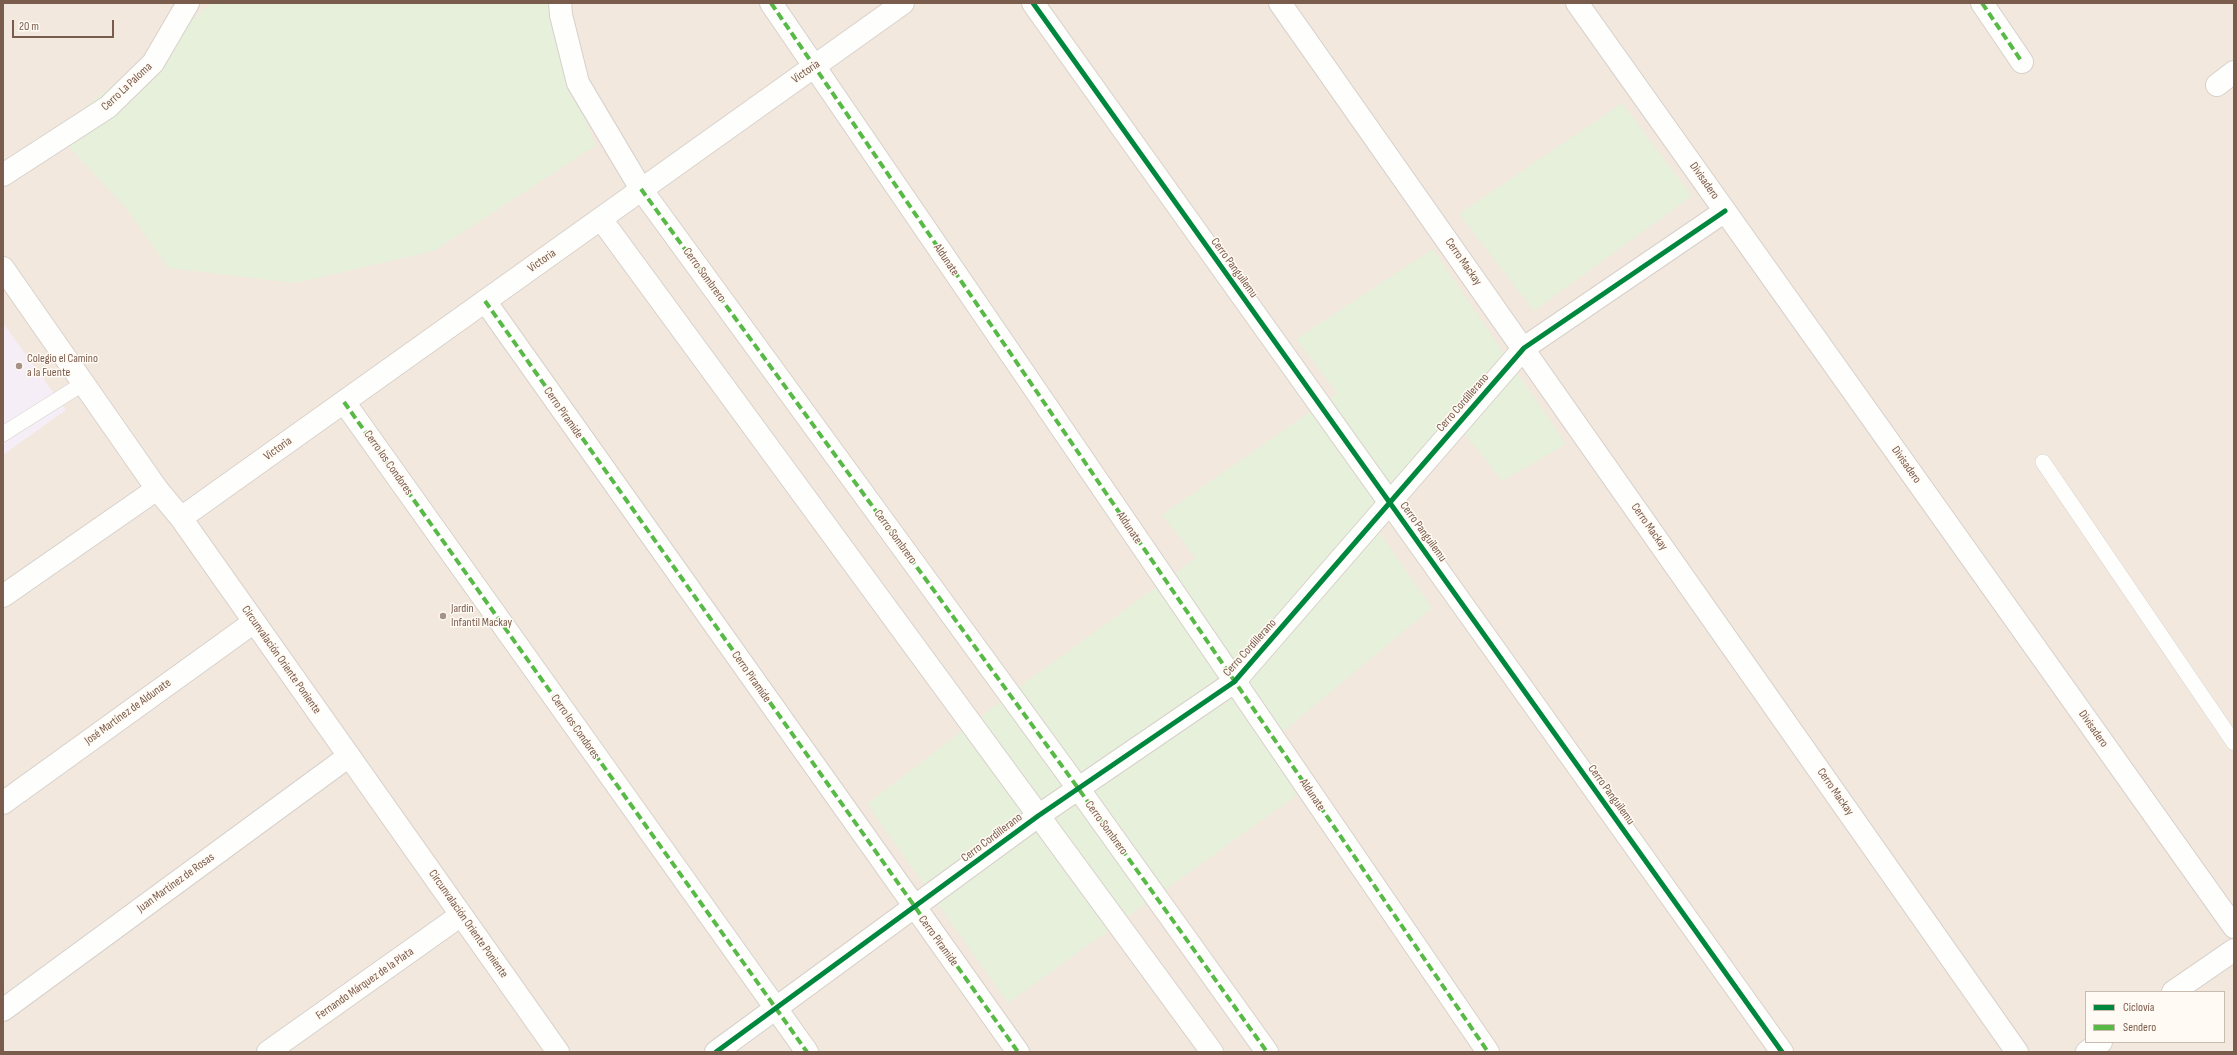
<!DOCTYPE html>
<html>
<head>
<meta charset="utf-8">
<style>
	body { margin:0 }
	#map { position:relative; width:2237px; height:1055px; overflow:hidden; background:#f9f5f0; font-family:"Sofia Sans Condensed",sans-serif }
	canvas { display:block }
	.frame { position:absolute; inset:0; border:4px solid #7a5c4d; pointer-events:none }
	.legend { position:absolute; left:2085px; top:991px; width:140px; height:52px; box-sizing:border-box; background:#fffaf3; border:1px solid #cabbb1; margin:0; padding:5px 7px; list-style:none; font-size:12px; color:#7a5c4d }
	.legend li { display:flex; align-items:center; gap:8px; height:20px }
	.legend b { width:20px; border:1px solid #cabbb1 }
	.scale { position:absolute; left:12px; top:20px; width:102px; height:18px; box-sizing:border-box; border:2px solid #7a5c4d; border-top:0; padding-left:5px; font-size:12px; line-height:14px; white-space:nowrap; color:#7a5c4d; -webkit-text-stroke:3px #fffaf3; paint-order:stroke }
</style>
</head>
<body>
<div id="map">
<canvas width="2237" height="1055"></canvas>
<div class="frame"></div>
<ul class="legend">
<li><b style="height:5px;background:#00873e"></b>Ciclovía</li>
<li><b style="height:5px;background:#58b947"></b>Sendero</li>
</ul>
<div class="scale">20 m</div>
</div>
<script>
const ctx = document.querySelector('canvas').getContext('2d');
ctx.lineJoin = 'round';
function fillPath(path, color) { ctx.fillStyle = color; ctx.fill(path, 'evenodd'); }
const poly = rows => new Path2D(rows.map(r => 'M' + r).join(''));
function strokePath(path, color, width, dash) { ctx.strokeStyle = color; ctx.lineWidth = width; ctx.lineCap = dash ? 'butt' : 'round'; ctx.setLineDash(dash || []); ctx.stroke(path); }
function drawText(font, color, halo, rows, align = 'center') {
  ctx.font = font + ' "Sofia Sans Condensed",sans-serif'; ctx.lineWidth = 3; ctx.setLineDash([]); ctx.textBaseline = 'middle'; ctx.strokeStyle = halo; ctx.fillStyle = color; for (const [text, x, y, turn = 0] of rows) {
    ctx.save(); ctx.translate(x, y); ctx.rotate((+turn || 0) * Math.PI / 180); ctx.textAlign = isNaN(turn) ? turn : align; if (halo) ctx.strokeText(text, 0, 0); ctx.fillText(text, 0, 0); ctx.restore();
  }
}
fillPath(poly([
	[3,3,2234,3,2234,1052,3,1052],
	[2086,992,2224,992,2224,1042,2086,1042]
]), '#f2e8de');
fillPath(poly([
	[3,323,66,410,3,455]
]), '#f6eef6');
fillPath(poly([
	[212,3,554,3,560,41,595,146,434,251,295,283,168,268,127,209,55,132],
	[1622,103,1692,196,1534,311,1459,214],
	[1433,249,1566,444,1502,481,1459,426,1378,530,1432,608,1266,746,1297,795,1008,1003,867,804,1030,679,1196,558,1162,515,1337,393,1296,339]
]), '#e7f0db');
const lane = poly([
	[3,434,84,383],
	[2043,462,2234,743]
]);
const street = poly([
	[560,3,561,15,578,83,641,189,1078,788,1267,1052],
	[771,3,1488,1052],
	[1033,3,1782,1052],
	[1280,3,2017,1052],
	[1577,3,2234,927],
	[1982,3,2022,62],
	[2217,85,2234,72],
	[3,175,108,107,153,63,188,3],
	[601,219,1212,1052],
	[485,301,1018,1052],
	[344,402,807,1052],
	[3,596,157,489],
	[3,803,254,622],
	[3,1010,349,756],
	[268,1052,461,915],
	[716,1052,1038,816,1234,682,1524,348,1725,211]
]);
const secondary = poly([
	[3,268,157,489,181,518,558,1052],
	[181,518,903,3],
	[2173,992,2234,950],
	[2087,1052,2101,1042]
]);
strokePath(lane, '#d7d1cb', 16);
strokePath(street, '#d7d1cb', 24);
strokePath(secondary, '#d9d2cb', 24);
strokePath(lane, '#fefefd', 15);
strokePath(street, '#fefefd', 22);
strokePath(secondary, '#fefefd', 22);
strokePath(poly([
	[771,3,1488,1052],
	[1982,3,2022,62],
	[641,189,1078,788,1267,1052],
	[485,301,1018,1052],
	[344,402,807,1052]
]), '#58b947', 4, [8, 4]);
strokePath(poly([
	[1033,3,1782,1052],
	[716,1052,1038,816,1234,682,1524,348,1725,211]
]), '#00873e', 5);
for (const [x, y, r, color] of [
	[19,366,4,"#a69286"],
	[443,616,4,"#a69286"]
]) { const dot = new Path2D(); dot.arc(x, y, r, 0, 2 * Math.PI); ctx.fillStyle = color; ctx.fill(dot); strokePath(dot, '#fffaf3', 1.5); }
drawText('12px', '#7a5c4d', '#fffaf3', [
	["Victoria",806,72,-35],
	["Cerro La Paloma",127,87,-43],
	["Divisadero",1704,181,55],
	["Aldunate",946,260,56],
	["Victoria",542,261,-35],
	["Cerro Mackay",1463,262,55],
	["Cerro Panguilemu",1234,268,54],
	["Cerro Sombrero",704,275,54],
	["Cerro Cordillerano",1463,403,-49],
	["Cerro Piramide",563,413,55],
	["Victoria",278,449,-36],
	["Cerro los Condores",388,463,55],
	["Divisadero",1906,465,55],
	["Cerro Mackay",1649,527,55],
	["Aldunate",1129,528,56],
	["Cerro Panguilemu",1423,532,54],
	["Cerro Sombrero",895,537,54],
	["Cerro Cordillerano",1250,648,-48],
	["Circunvalación Oriente Poniente",281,660,55],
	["Cerro Piramide",751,677,55],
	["José Martínez de Aldunate",128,712,-36],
	["Cerro los Condores",575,727,55],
	["Divisadero",2093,729,55],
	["Cerro Mackay",1835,792,55],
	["Aldunate",1312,795,56],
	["Cerro Panguilemu",1611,795,54],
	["Cerro Sombrero",1106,828,54],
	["Cerro Cordillerano",992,838,-37],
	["Juan Martínez de Rosas",176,883,-36],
	["Circunvalación Oriente Poniente",468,924,55],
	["Cerro Piramide",938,941,54],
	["Fernando Márquez de la Plata",365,984,-35]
]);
drawText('12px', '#7a5c4d', '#fffaf3', [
	["Colegio el Camino",27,359],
	["a la Fuente",27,373],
	["Jardín",451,609],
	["Infantil Mackay",451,623]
], 'left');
</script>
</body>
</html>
